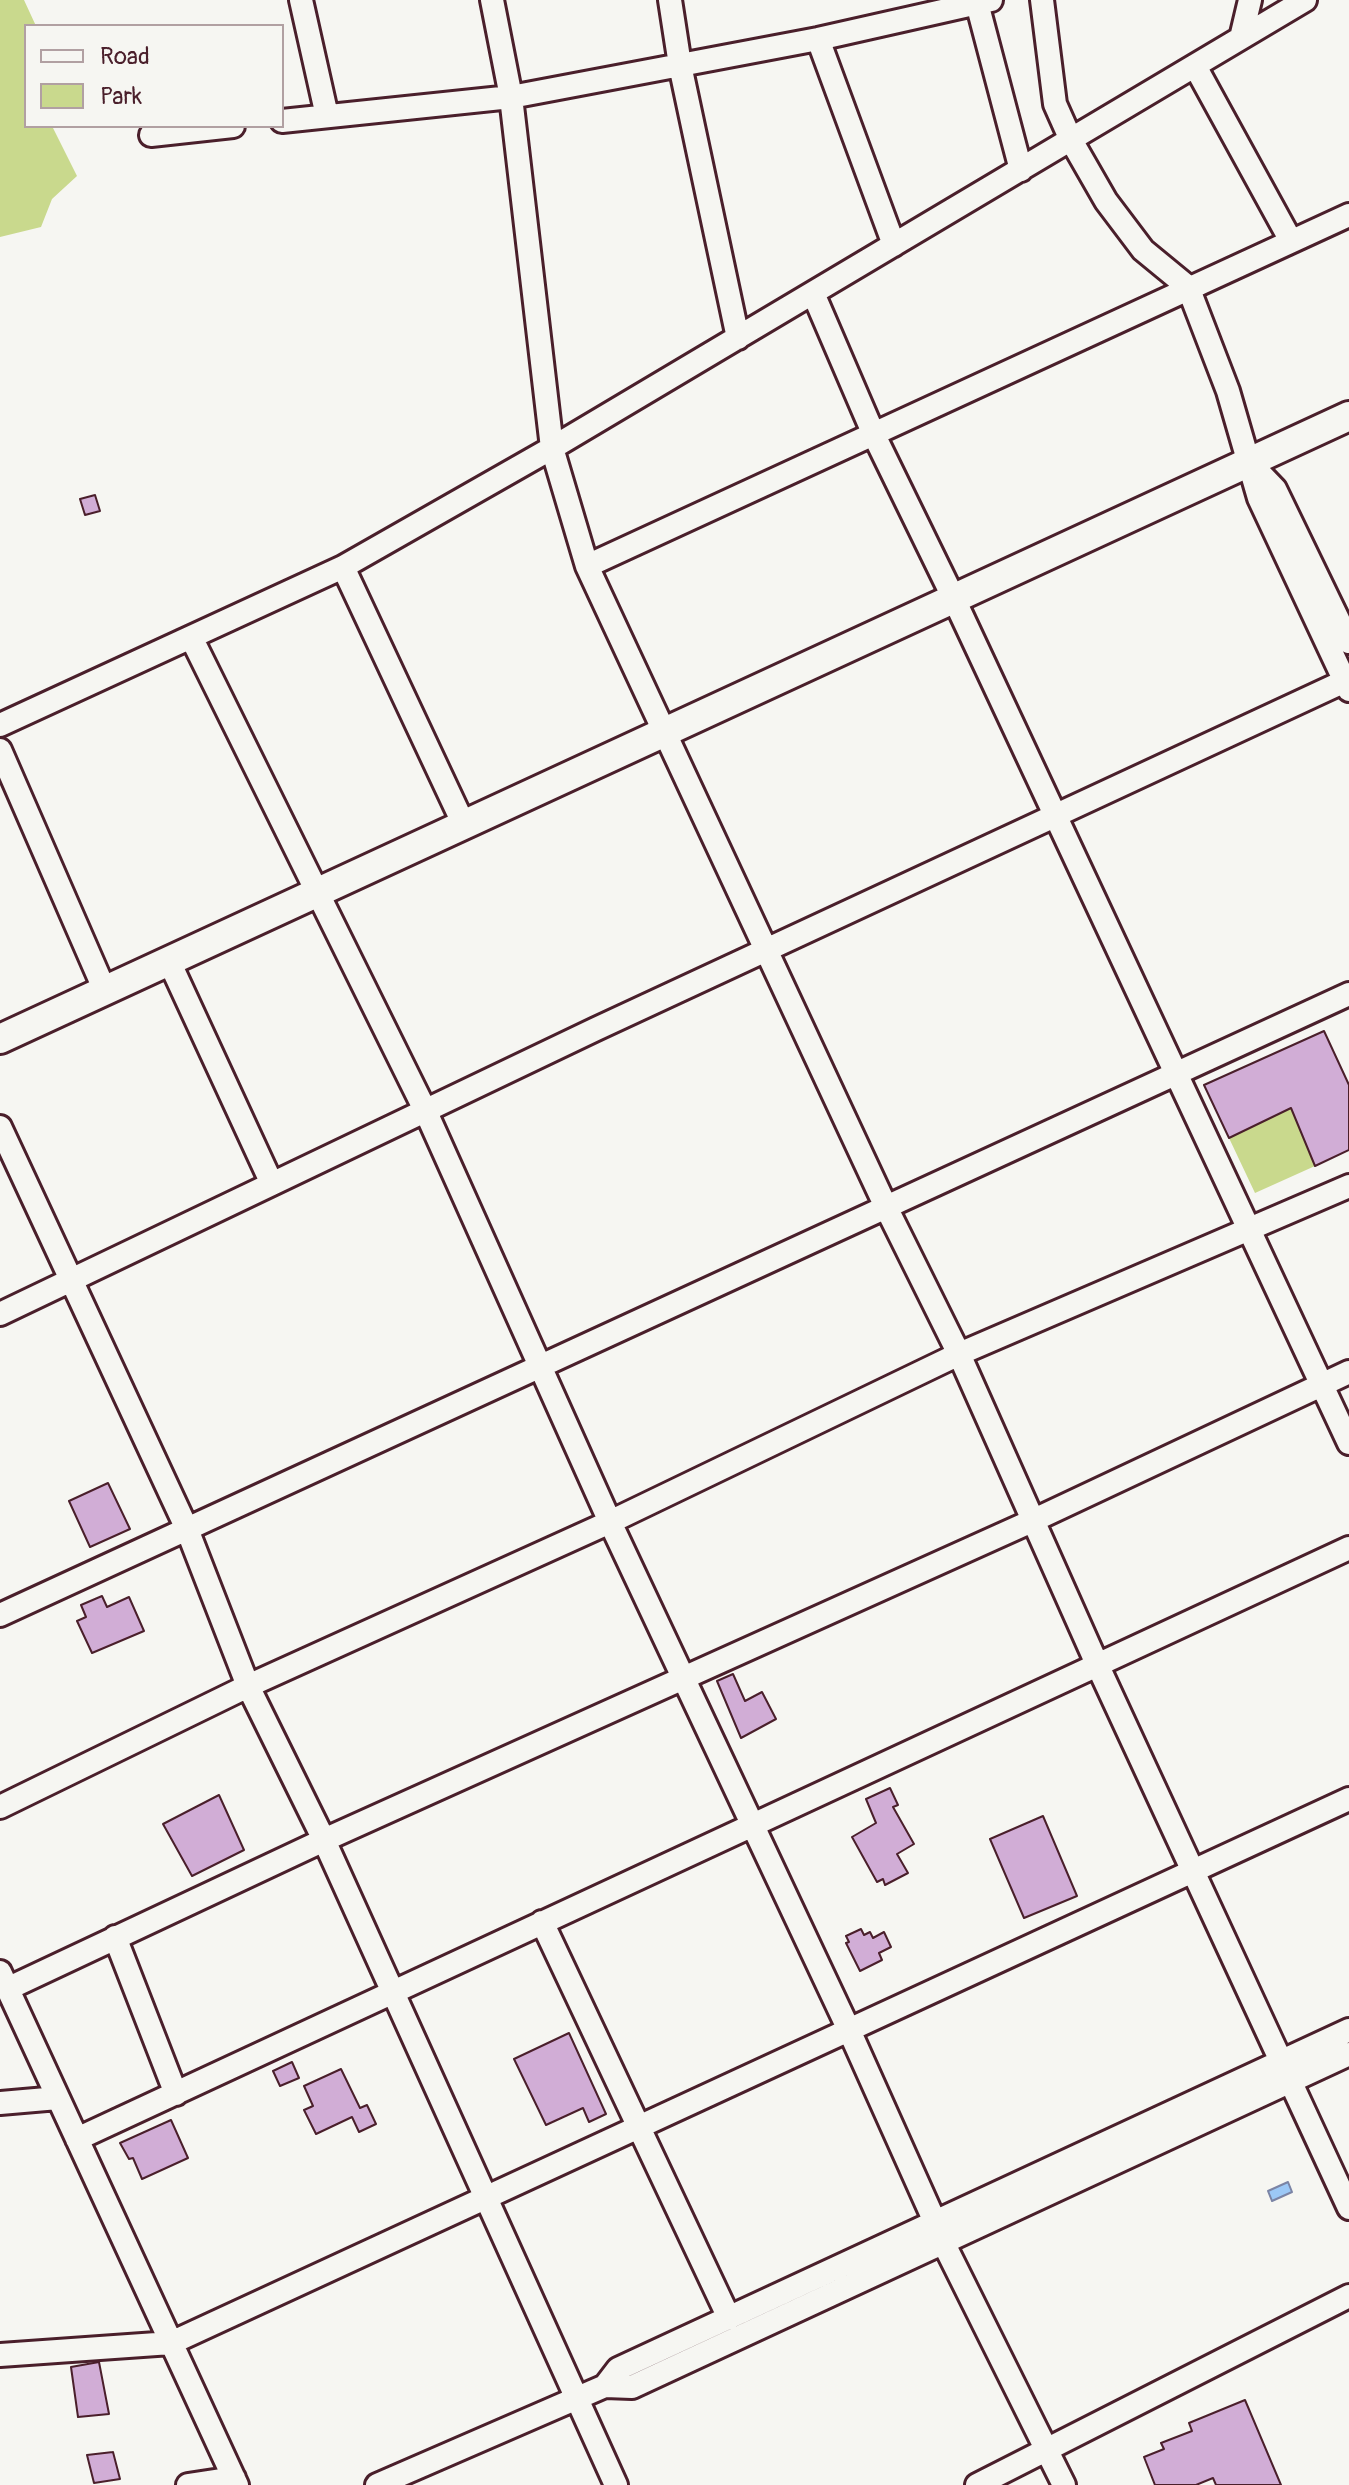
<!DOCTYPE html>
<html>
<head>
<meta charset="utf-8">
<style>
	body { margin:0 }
	#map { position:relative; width:1349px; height:2485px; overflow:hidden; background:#f6f6f2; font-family:Pangolin,sans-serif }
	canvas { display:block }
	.legend { position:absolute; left:24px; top:24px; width:260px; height:104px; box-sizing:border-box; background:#f6f6f2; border:2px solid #b1a0a2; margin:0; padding:10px 14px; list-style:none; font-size:24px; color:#4a1f2b }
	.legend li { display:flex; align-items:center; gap:16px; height:40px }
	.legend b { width:40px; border:2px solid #b1a0a2 }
</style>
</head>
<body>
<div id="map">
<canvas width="1349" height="2485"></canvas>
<ul class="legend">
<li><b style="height:10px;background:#f6f6f2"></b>Road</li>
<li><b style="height:22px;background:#c9d98d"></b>Park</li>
</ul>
</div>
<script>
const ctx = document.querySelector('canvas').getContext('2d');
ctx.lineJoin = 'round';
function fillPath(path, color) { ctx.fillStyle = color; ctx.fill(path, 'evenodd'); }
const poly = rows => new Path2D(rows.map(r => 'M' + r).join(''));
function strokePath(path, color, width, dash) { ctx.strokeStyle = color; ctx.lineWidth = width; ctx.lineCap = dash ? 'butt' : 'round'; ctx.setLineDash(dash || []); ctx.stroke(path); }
fillPath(poly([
	[0,0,24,0,36,26,26,26,26,126,52,126,77,176,52,199,41,227,0,237],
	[1291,1108,1315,1166,1255,1193,1229,1138]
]), '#c9d98d');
const water = poly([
	[1288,2182,1292,2192,1272,2201,1268,2191,1288,2182]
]);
fillPath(water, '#9cc8f6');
strokePath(water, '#7b84a5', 2);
const building = poly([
	[95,495,100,511,85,515,80,499,95,495],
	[1324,1031,1349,1085,1349,1150,1315,1166,1291,1108,1229,1138,1204,1085,1324,1031],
	[108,1483,130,1529,90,1547,69,1501,108,1483],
	[102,1596,107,1607,129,1597,144,1631,92,1653,77,1621,86,1617,81,1605,102,1596],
	[733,1674,745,1701,762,1692,776,1719,741,1738,717,1681,733,1674],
	[890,1788,898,1805,893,1807,914,1844,897,1854,908,1873,885,1885,883,1879,877,1882,852,1837,876,1823,866,1799,890,1788],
	[219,1795,244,1850,192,1876,163,1824,219,1795],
	[1043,1816,1077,1896,1024,1918,990,1839,1043,1816],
	[861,1929,864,1935,870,1932,873,1938,884,1932,891,1947,879,1953,882,1960,860,1971,846,1943,849,1942,846,1936,861,1929],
	[569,2033,606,2114,589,2122,583,2108,546,2125,514,2059,569,2033],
	[292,2062,299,2078,280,2086,273,2071,292,2062],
	[341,2069,360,2108,367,2105,376,2124,359,2132,352,2117,316,2134,304,2110,313,2106,304,2086,341,2069],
	[171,2120,188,2158,142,2179,133,2158,129,2159,120,2143,171,2120],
	[99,2362,109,2414,78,2417,71,2367,99,2362],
	[1245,2400,1281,2485,1216,2485,1213,2478,1196,2485,1155,2485,1144,2457,1164,2449,1161,2443,1192,2431,1189,2423,1245,2400],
	[113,2452,120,2479,94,2483,87,2455,113,2452]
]);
fillPath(building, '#d1add6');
strokePath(building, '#4a1f2b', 2);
const minor = poly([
	[301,0,327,116],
	[492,0,511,97,552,448,587,566,886,1207,959,1354,1097,1664,1349,2208],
	[670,0,680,65,738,338],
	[1042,0,1055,104,1071,140,1106,201,1143,250,1188,287,1228,391,1259,498,1349,690],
	[977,3,1021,170],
	[1241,38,1250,0],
	[818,39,894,245],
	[1195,66,1291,241],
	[282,121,511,97,818,39,991,0],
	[151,135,233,126],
	[813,293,874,435,954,599,1349,1443],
	[1250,463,1275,489,1349,642],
	[587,566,1349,215],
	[343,567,464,825],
	[191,637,426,1112,610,1522,849,2030,935,2222],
	[0,725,343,567,552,448,1305,0],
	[0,750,105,991],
	[169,961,272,1184],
	[0,1127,187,1529,248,1686,324,1840,616,2485],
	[0,1314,596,1029,1345,681],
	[0,1615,1349,994],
	[0,1807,248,1686,610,1522,959,1354,1349,1186],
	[542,1922,729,2318],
	[115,1937,176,2094],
	[0,1972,237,2485],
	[7,1989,324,1840,1032,1521,1349,1372],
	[0,2103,58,2098],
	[77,2139,1349,1548],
	[943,2242,1064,2485],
	[0,2355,171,2343,1349,1799],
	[605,2386,632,2387,1349,2054],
	[188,2485,234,2478],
	[377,2485,605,2386,618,2369,1349,2030],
	[977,2485,1349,2296]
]);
const tertiary = poly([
	[0,1039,1349,416]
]);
strokePath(minor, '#4a1f2b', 28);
strokePath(tertiary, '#4a1f2b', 34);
strokePath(minor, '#f6f6f2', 22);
strokePath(tertiary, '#f6f6f2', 28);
</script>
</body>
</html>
